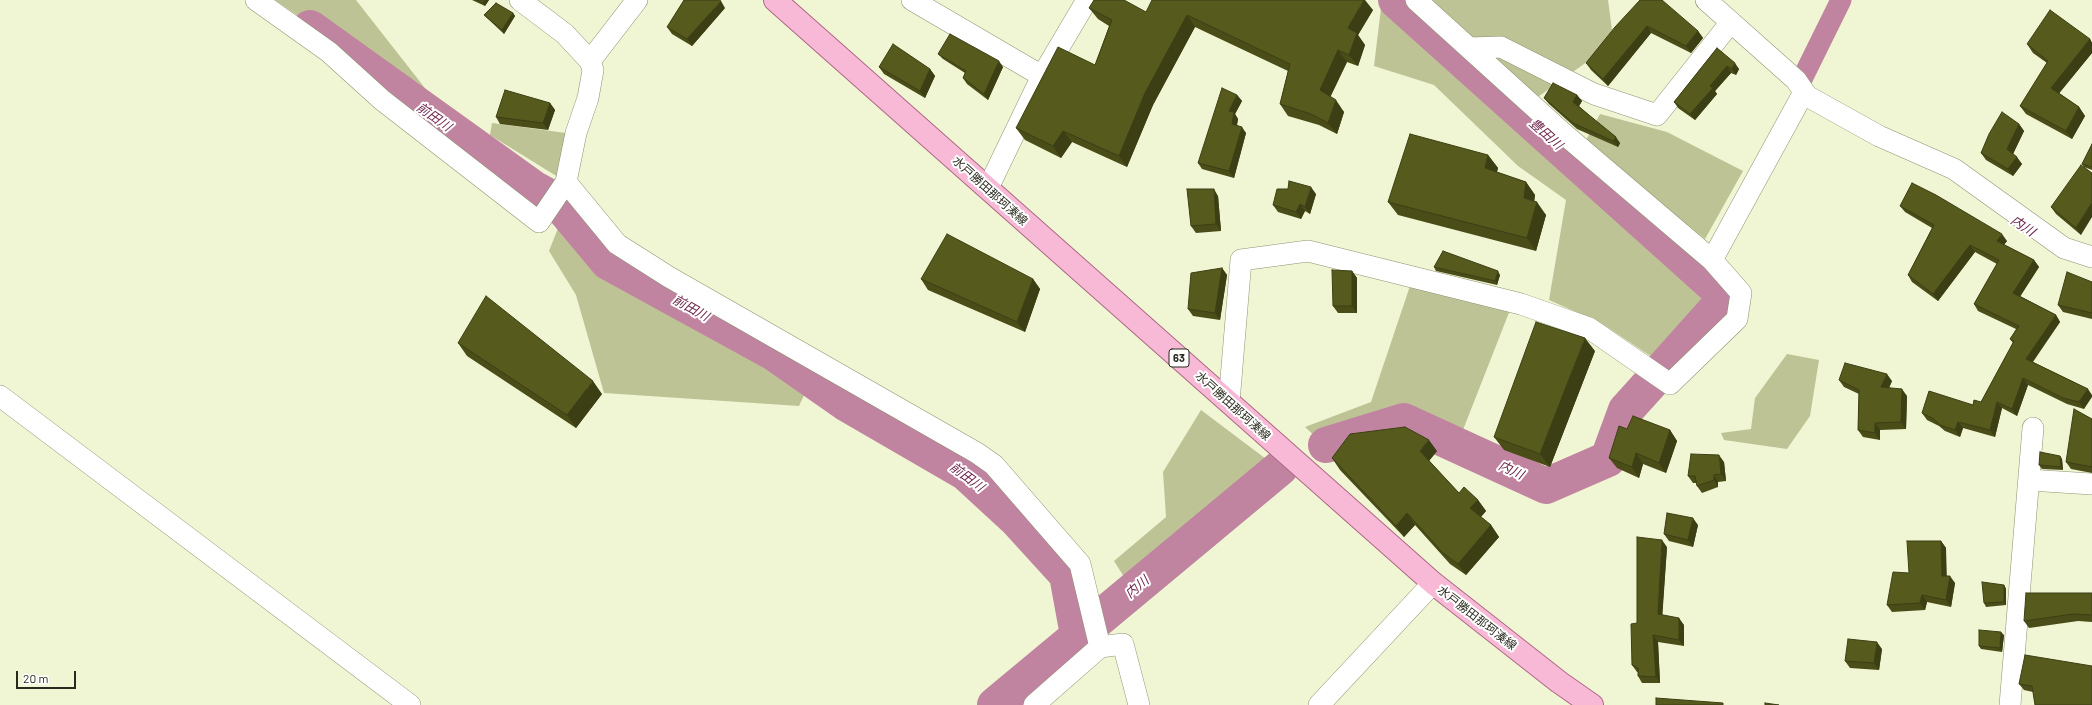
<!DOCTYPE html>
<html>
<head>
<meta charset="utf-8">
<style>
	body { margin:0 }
	#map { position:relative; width:2092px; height:705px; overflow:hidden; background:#f0f5d3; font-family:Barlow,sans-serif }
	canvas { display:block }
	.scale { position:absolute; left:16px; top:671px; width:60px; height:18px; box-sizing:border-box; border:2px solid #292a1e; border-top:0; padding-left:5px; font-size:12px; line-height:14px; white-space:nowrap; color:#292a1e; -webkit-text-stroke:3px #fff; paint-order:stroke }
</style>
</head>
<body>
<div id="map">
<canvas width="2092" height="705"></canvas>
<div class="scale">20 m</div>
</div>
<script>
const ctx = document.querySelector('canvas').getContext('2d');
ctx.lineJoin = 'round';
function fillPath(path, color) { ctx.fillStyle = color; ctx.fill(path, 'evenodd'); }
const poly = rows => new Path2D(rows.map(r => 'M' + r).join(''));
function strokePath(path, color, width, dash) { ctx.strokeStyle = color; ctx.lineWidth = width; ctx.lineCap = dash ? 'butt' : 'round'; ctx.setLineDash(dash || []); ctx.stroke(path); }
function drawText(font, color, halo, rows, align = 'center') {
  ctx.font = font + ' Barlow,"Noto Sans JP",sans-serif'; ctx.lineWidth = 4; ctx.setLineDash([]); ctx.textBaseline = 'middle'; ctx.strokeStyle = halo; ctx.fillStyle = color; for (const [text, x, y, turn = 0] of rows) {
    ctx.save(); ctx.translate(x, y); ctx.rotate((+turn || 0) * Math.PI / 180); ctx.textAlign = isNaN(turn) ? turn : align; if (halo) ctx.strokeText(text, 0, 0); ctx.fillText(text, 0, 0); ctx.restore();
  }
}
fillPath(poly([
	[275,0,356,0,450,120],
	[1382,0,1449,56,1711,297,1655,359,1601,323,1549,300,1566,200,1518,166,1434,85,1374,66],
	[1426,0,1608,0,1612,30,1591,59,1535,99],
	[1600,114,1667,132,1743,171,1705,239,1585,142],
	[492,123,573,134,566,182,490,135],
	[564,213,603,268,808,387,799,406,604,393,576,295,549,251],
	[1410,286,1510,310,1461,435,1402,414,1319,440,1305,427,1371,402],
	[1787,354,1819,360,1810,416,1787,449,1724,440,1721,433,1751,429,1755,398],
	[1201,410,1274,465,1126,580,1114,561,1166,517,1163,472]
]), '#bec395');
strokePath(poly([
	[1802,79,1841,0],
	[1699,272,1706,259]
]), '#c184a0', 21);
strokePath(poly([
	[1396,0,1727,297,1660,372],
	[310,28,533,188,557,201,608,262,774,353,847,404,966,473,1016,519,1067,575,1078,635],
	[1326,445,1404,421,1546,486,1608,459,1626,410,1654,379],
	[995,705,1280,468]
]), '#c184a0', 36);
const street = poly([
	[256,0,329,52,382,100,539,222,566,182,576,133,588,98,593,70,590,61,565,34,520,0],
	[912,0,1042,76],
	[1416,0,1564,134,1712,260,1804,92],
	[1706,0,1796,80,1807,96,1879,136,1954,169,2064,248,2092,257],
	[1469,48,1501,47,1594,94,1657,115,1731,22],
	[590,61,637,0],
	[566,182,617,244,669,277,977,453,994,465,1080,564,1100,647,1123,644,1139,705],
	[988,188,1042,76,1087,0],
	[0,396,410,705],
	[1229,402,1241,260,1308,251,1521,304,1589,328,1670,384,1737,319,1741,293,1712,260],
	[2029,480,2092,484],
	[1034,705,1100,647],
	[1319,705,1433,583],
	[2010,705,2033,428]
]);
const primary = poly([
	[775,0,1433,583,1559,682,1592,705]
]);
strokePath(street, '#8f9374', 22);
strokePath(primary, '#ac6985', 24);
strokePath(street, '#fff', 21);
strokePath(primary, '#f8b9d7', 22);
fillPath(poly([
	[472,0,489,0,485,6],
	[1640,0,1698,31,1703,38,1691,53,1651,33,1608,86,1591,70,1586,63],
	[725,8,692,46,672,34,667,27],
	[1089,8,1146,12,1373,10,1358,35,1365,45,1358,66,1347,62,1330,97,1344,112,1337,134,1319,125,1288,116,1280,104,1288,71,1195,27,1153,105,1127,167,1072,142,1061,158,1025,140,1016,128,1095,65,1109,26,1098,19],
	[513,13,515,16,504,34,487,18,484,15],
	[2090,39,2092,43,2092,53,2059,93,2079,107,2085,116,2072,139,2026,114,2020,106,2047,63,2033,53,2027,44],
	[1717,48,1739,69,1736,75,1731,73,1715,91,1717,94,1695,120,1678,108,1674,102],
	[938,54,1003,67,988,100,967,84,963,78,965,73,943,59],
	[879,67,930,69,935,76,925,98,884,74],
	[1237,95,1242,101,1235,114,1238,119,1237,125,1246,133,1234,178,1202,169,1198,163],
	[1577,95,1582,101,1579,106,1620,143,1618,147,1577,129,1549,104,1544,98],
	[550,103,555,110,548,130,500,124,496,117],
	[2019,124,2024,131,2013,154,2022,164,2013,176,1986,160,1981,153],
	[2092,144,2092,170,2084,167,2081,235,2056,214,2051,207,2084,167,2082,164],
	[1488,155,1498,168,1497,172,1526,182,1535,195,1534,201,1546,215,1536,251,1398,215,1388,202],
	[1316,194,1310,214,1305,211,1301,219,1278,212,1273,205],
	[1218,196,1221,231,1196,233,1191,226],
	[1900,206,2007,241,2004,245,2034,260,2039,267,2020,296,2056,315,2060,322,2033,362,2088,389,2084,409,2067,404,2028,385,2017,416,2002,408,1995,437,1963,428,1960,437,1945,431,1939,426,1927,420,1922,413,1973,405,1981,402,2013,343,2010,339,2016,329,1978,311,1974,304,1997,264,1975,252,1938,301,1912,282,1908,275,1932,228,1905,212],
	[1434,267,1500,275,1497,285,1436,271],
	[1222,268,1227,275,1220,320,1193,316,1188,309],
	[1352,271,1357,278,1357,313,1338,313,1333,306],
	[921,279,1033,279,1040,289,1025,332,928,290],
	[2092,282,2092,319,2063,312,2058,305],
	[458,343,602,394,576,428,467,356],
	[1595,351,1550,467,1504,450,1494,437],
	[1839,380,1892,381,1889,388,1907,396,1906,429,1880,430,1880,440,1863,437,1858,430,1859,394,1844,387],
	[2092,419,2092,473,2071,469,2066,462],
	[1627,429,1670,430,1677,441,1666,473,1643,464,1639,478,1617,468,1609,458],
	[1437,451,1429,461,1459,493,1478,500,1486,511,1481,517,1491,525,1499,537,1466,575,1450,564,1415,525,1404,537,1340,470,1332,458],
	[2060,456,2062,459,2063,470,2042,469,2039,465],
	[1724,462,1726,481,1718,482,1718,487,1702,493,1697,486,1697,483,1693,483,1688,476],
	[1698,525,1693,547,1669,541,1664,534],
	[1941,541,1946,548,1946,576,1955,583,1951,607,1927,602,1925,610,1892,612,1887,605,1909,573],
	[1667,547,1662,615,1684,625,1684,646,1658,642,1660,683,1642,683,1638,676,1638,672,1637,672,1632,665,1637,623],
	[2004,585,2006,589,2006,605,1986,607,1984,603],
	[2092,593,2092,622,2078,621,2029,628,2024,621],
	[2004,635,2002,652,1981,649,1979,646],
	[1882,649,1879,670,1850,668,1845,661],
	[2092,666,2033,692,2024,690,2019,684]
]), '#4a4d18');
fillPath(poly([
	[485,0,489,0,485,6,483,3],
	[1364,0,1365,0,1373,10,1358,35,1365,45,1358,66,1349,55,1348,28],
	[721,1,725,8,692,46,687,39],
	[513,13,515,16,504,34,502,30],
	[1187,15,1195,27,1153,105,1127,167,1119,156,1145,93],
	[1647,26,1651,33,1608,86,1603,79],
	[1698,31,1703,38,1691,53,1686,46],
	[2090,39,2092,43,2092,53,2057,96,2051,88],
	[1338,50,1347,62,1328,102,1320,90],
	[999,61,1003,67,988,100,984,94],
	[1735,63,1739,69,1736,75,1732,69],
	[1727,66,1731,73,1715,91,1717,94,1695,120,1690,114,1710,86],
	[930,69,935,76,925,98,920,91],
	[1237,95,1242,101,1235,114,1238,119,1236,130,1232,124,1229,111],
	[1577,95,1582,101,1578,108,1573,102],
	[1336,100,1344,112,1337,134,1328,123],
	[550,103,555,110,548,130,543,123],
	[2079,107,2085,116,2072,139,2066,131],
	[2019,124,2024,131,2012,156,2007,149],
	[1242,127,1246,133,1234,178,1229,171],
	[1063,131,1072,142,1061,158,1053,146],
	[1616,137,1620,143,1618,147,1613,141],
	[1488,155,1498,168,1494,181,1485,168],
	[2017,157,2022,164,2013,176,2008,169],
	[1526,182,1535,195,1533,212,1524,198],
	[1311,187,1316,194,1310,214,1305,207],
	[1214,189,1218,196,1221,231,1216,224],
	[1537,202,1546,215,1536,251,1527,238],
	[2092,202,2092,217,2081,235,2076,228],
	[1300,204,1305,211,1301,219,1296,212],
	[2002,234,2007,241,2001,248,1997,241],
	[1970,245,1975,252,1938,301,1933,294],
	[2034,260,2039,267,2018,300,2013,293],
	[1222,268,1227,275,1220,320,1215,313],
	[1352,271,1357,278,1357,313,1352,306],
	[1498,271,1500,275,1497,285,1495,281],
	[1033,279,1040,289,1025,332,1017,322],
	[2056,315,2060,322,2030,365,2026,359],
	[1585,338,1595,351,1550,467,1540,454],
	[1887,374,1892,381,1886,394,1881,387],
	[2023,378,2028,385,2017,416,2012,409],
	[593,381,602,394,576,428,567,415],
	[1902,389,1907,396,1906,429,1901,422],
	[2088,389,2092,395,2092,397,2084,409,2079,402],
	[1997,402,2002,408,1995,437,1990,430],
	[1958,422,1963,428,1960,437,1955,430],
	[1875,423,1880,430,1880,440,1875,433],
	[1670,430,1677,441,1666,473,1659,463],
	[1429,440,1437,451,1428,462,1420,451],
	[1636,453,1643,464,1639,478,1632,467],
	[1719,455,1724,462,1726,481,1721,474],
	[2060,456,2062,459,2063,470,2061,467],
	[1714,475,1718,482,1718,487,1714,480],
	[1478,500,1486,511,1478,520,1470,508],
	[1407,513,1415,525,1404,537,1396,526],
	[1693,518,1698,525,1693,547,1688,540],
	[1491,525,1499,537,1466,575,1458,564],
	[1662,540,1667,547,1662,621,1658,614],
	[1941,541,1946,548,1947,583,1942,576],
	[1950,576,1955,583,1951,607,1946,600],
	[2004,585,2006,589,2006,605,2004,602],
	[1922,595,1927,602,1925,610,1920,603],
	[1679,618,1684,625,1684,646,1679,640],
	[2001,632,2004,635,2002,652,2000,648],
	[1653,635,1658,642,1660,683,1656,677],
	[1877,642,1882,649,1879,670,1874,663]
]), '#3c3f14');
const building = poly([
	[477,0,485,0,483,3,477,0],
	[684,0,719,0,721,1,687,39,667,27,684,0],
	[1094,0,1124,0,1146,12,1152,0,1364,0,1348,28,1357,33,1349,55,1338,50,1320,90,1336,100,1328,123,1311,114,1280,104,1290,64,1187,15,1145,93,1119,156,1063,131,1053,146,1016,128,1058,47,1095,65,1112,20,1089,8,1094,0],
	[1640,0,1662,0,1698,31,1686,46,1647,26,1603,79,1586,63,1615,27,1640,0],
	[496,3,513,13,502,30,484,15,496,3],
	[2050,10,2090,39,2051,88,2079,107,2066,131,2020,106,2048,61,2027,44,2050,10],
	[950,34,999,61,984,94,963,78,966,71,938,54,950,34],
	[893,44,930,69,920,91,879,67,893,44],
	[1717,48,1735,63,1732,69,1727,66,1710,86,1713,88,1690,114,1674,102,1717,48],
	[1553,83,1577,95,1573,102,1616,137,1613,141,1573,123,1544,98,1553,83],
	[1222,88,1237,95,1229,111,1234,112,1232,124,1242,127,1229,171,1198,163,1222,88],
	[505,90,550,103,543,123,496,117,505,90],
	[2002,112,2019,124,2007,149,2017,157,2008,169,1981,153,1989,134,2002,112],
	[1410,134,1488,155,1485,168,1526,182,1524,198,1537,202,1527,238,1388,202,1410,134],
	[2092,144,2092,167,2082,164,2092,144],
	[2081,165,2092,173,2092,202,2076,228,2051,207,2081,165],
	[1289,181,1311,187,1305,207,1300,204,1296,212,1273,205,1277,189,1288,189,1289,181],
	[1912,183,1936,195,2002,234,1997,241,2034,260,2013,293,2056,315,2026,359,2088,389,2079,402,2063,398,2023,378,2012,409,1997,402,1990,430,1958,422,1955,430,1940,425,1934,419,1922,413,1929,391,1973,405,1974,400,1981,402,2014,341,2010,339,2019,326,1974,304,1999,260,1970,245,1933,294,1908,275,1934,225,1900,206,1912,183],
	[1187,189,1214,189,1216,224,1191,226,1187,189],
	[947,234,1033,279,1017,322,921,279,947,234],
	[1443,251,1498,271,1495,281,1434,267,1443,251],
	[1222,268,1215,313,1188,309,1191,273,1222,268],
	[1332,270,1352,271,1352,306,1333,306,1332,270],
	[2067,272,2092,282,2092,313,2058,305,2067,272],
	[486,296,593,381,567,415,458,343,486,296],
	[1536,322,1585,338,1540,454,1494,437,1536,322],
	[1845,363,1887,374,1881,387,1902,389,1901,422,1875,423,1875,433,1858,430,1859,390,1839,380,1845,363],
	[2074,409,2092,419,2092,467,2066,462,2074,409],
	[1633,416,1670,430,1659,463,1636,453,1632,467,1609,458,1619,426,1627,429,1633,416],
	[1405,427,1429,440,1420,451,1459,493,1464,487,1478,500,1470,508,1491,525,1458,564,1442,552,1407,513,1396,526,1332,458,1350,434,1405,427],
	[2040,452,2060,456,2061,467,2039,465,2040,452],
	[1691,454,1719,455,1721,474,1714,475,1714,480,1697,486,1695,476,1688,476,1691,454],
	[1667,513,1693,518,1688,540,1664,534,1667,513],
	[1637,537,1662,540,1658,614,1679,618,1679,640,1653,635,1656,677,1638,676,1638,668,1632,665,1631,624,1637,623,1637,537],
	[1907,541,1941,541,1942,576,1950,576,1946,600,1922,595,1920,603,1887,605,1893,572,1909,573,1907,541],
	[1982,582,2004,585,2004,602,1984,603,1982,582],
	[2026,593,2092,593,2092,615,2073,614,2024,621,2026,593],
	[1979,630,2001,632,2000,648,1979,646,1979,630],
	[1848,639,1877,642,1874,663,1845,661,1848,639],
	[2025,655,2092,666,2092,705,2035,705,2032,686,2019,684,2025,655],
	[1656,698,1723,703,1723,705,1656,705,1656,698],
	[1765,703,1779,705,1765,705,1765,703]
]);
fillPath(building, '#565a1c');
strokePath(building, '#3c3f14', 1);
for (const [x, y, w] of [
	[1179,358,20]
]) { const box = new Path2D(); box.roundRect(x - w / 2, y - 9, w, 18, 3); ctx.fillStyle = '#fff'; ctx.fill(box); strokePath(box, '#292a1e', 1); }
drawText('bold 11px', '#292a1e', null, [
	["63",1179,358]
]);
drawText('12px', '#292a1e', '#fff', [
	["水戸勝田那珂湊線",990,191,42],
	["水戸勝田那珂湊線",1233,406,42],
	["水戸勝田那珂湊線",1477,618,38]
]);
drawText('italic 13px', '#70264d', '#fff', [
	["前田川",434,117,35],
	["豊田川",1546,134,42],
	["内川",2023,226,34],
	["前田川",691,308,29],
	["内川",1511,470,25],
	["前田川",967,477,37],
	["内川",1137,587,-40]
]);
</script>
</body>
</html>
